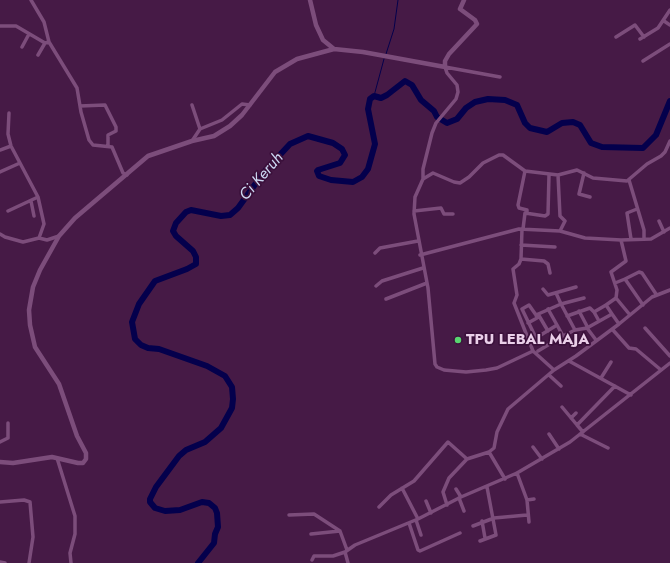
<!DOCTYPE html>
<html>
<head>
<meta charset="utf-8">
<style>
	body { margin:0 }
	canvas { display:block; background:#461a46 }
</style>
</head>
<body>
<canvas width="670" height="563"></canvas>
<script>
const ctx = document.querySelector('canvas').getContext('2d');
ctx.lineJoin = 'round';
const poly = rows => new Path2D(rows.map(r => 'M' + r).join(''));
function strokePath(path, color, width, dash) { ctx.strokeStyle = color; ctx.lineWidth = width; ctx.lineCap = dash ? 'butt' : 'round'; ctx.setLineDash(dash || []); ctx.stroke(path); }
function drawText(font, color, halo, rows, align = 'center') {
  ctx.font = font + ' Jost,sans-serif'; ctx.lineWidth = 3.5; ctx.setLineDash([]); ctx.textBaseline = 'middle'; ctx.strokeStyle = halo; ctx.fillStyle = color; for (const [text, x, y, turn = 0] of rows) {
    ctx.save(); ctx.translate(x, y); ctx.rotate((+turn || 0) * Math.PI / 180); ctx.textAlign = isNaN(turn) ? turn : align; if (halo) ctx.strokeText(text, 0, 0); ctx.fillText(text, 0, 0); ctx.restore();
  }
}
strokePath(poly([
	[386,54,394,29,398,0],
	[374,96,384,59]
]), '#04004c', 1);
strokePath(poly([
	[198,563,214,543,215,534,218,527,217,513,215,508,209,503,202,502,180,510,165,511,155,508,150,502,150,499,156,487,179,456,186,450,205,442,221,428,232,408,233,399,232,387,225,376,207,366,159,349,148,348,141,345,135,339,132,322,139,304,155,281,187,269,196,264,196,257,193,251,176,236,173,231,176,223,186,212,191,210,221,216,230,215,238,208,264,172,290,144,308,136,333,143,342,149,345,155,340,163,318,170,317,171,319,176,331,180,353,182,362,177,368,169,375,144,368,109,370,99,374,96,381,98,387,95,405,81,412,85,421,100,434,111,437,117,447,123,457,119,466,108,475,102,488,99,505,100,517,105,525,123,530,128,547,132,562,123,573,122,580,125,591,143,602,147,643,148,656,135,670,101]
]), '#04004c', 6);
strokePath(poly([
	[31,0,44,22,49,42],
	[664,21,670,25],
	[0,26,16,26,45,43,49,42,77,88,81,112,89,140,93,145,112,147,123,173,127,175],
	[616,37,635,25,644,37],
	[640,39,658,28,670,10],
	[22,47,29,34],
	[38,55,45,43],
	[643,61,670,44],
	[500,77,445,67,447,73,457,85,458,92,456,99,436,123,432,133,423,169,423,179,415,197,414,214,428,288,435,364,437,367,444,370,466,372,486,370,497,368,533,351,554,370],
	[192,105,200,129,192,141],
	[80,106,105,105,116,127,116,131,108,135,108,145],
	[9,113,8,134,11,146,38,197,44,224,39,238],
	[200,129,222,120,242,104,250,105],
	[0,150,11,146],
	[525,171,518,205,519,208,527,210,527,213],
	[0,172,20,163],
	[584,173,579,194,590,197],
	[558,175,560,216,565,221,560,231],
	[423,179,433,173,454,182,460,183,469,177,483,163,499,155,503,155,525,171,558,175,577,170,593,178,627,181,647,164,661,156,665,152,670,141],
	[629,180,644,230,644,239],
	[31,201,34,216],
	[8,211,38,197],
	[414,211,441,208,444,214,453,214],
	[659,221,664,232],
	[522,229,521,259,544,261,548,264,550,273],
	[523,229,525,213,545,216,548,214,549,175],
	[0,234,5,237,23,242,39,238,47,240,59,236],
	[631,239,627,213,637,209],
	[521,245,555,247],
	[375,253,380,248,418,241],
	[420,255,519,229,560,231,585,238,621,240,651,239,670,228],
	[521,259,519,264,513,269,517,295,514,303,533,351],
	[625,279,639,272,642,273,656,294],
	[615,283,625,279,643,305],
	[376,286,382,281,423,268],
	[543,289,548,295,576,287],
	[616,298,630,315],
	[386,299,427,283],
	[548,309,557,325],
	[579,311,588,328],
	[594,312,599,321],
	[538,314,548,331],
	[612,314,619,324],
	[567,316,590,308,594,312,606,305],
	[528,323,537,318,536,315,561,304,556,293],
	[587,328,596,340],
	[645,328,670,356],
	[612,329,629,348,636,349,661,370],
	[575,330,561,304,584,298],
	[536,338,557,325,563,336],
	[530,342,536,338,522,309,529,305,536,315],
	[538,351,563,336,575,330,587,328,612,314,606,305,616,298,617,290,611,272,626,261,621,240],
	[569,361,631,395],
	[549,375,561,386],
	[601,378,611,362],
	[562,407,577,425],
	[571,418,576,413],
	[583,432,577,425,615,386],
	[549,434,559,449],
	[580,434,608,448],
	[0,442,8,438,8,423],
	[533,447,542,459],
	[489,452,505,479],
	[57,458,75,516,75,534,70,553,71,563],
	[517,473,527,500,529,522],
	[402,488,418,519],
	[456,489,461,497],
	[459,498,464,511],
	[527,500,534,499],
	[426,501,431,513],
	[0,502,24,500,30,502,33,537,29,563],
	[447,505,443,492,449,478,467,459,489,452,494,448,497,432,508,409,554,370,576,356,619,324,652,297,670,290],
	[379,507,391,495,414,481,448,442,467,459],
	[289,515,314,514,340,531,347,550],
	[416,520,421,535],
	[482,521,485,538],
	[409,523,418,550,420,551,460,533],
	[473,526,494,518,527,515],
	[311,534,340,531],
	[480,541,496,535,487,487],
	[345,552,348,563],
	[312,560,314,556,333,556,345,552,355,545,418,519,461,497,517,473,570,442,670,363],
	[0,562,5,563]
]), '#7c4d7b', 3.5);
strokePath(poly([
	[310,0,316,25,323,40,334,49],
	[0,462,13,463,52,457,78,463,83,463,86,459,86,453,77,436,59,384,35,347,30,325,29,310,33,287,40,270,59,236,75,218,148,156,192,141,214,136,230,126,242,115,275,72,297,59,334,49,363,52,445,67,445,61,449,54,477,24,475,20,460,9,464,0]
]), '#7c4d7b', 4.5);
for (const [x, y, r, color] of [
	[458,340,4,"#58d570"]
]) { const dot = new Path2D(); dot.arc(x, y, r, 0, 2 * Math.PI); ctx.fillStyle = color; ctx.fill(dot); strokePath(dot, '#3b103b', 1.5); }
drawText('bold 15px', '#eacfe9', '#3b103b', [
	["TPU LEBAL MAJA",466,340]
], 'left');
drawText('italic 16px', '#ccd7f2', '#3b103b', [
	["Ci Keruh",262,177,-49]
]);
</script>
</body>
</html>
